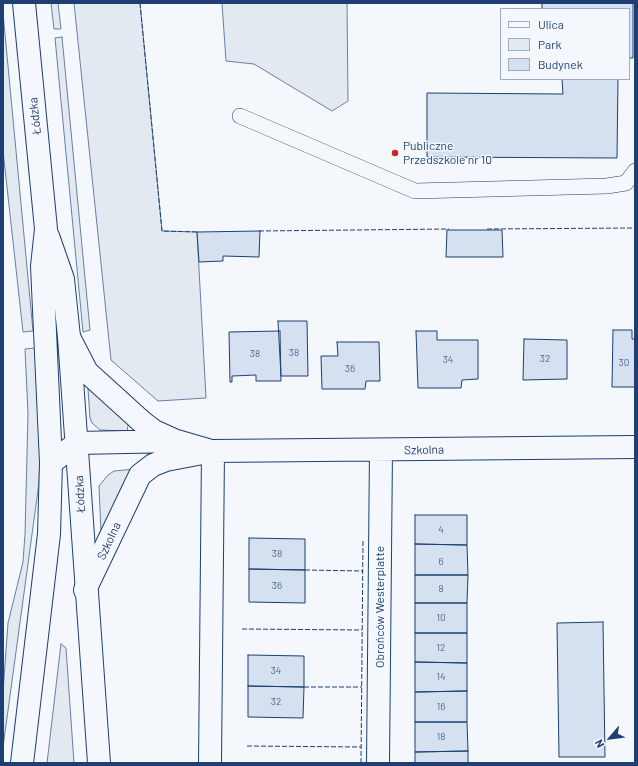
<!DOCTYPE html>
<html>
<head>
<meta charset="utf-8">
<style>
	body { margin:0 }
	#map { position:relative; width:638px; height:766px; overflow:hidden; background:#f4f7fb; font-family:Barlow,sans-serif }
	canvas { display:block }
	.frame { position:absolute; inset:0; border:4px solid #1d3f73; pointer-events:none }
	.legend { position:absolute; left:500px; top:8px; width:130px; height:72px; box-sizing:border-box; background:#f4f7fb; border:1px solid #9eadc5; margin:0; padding:5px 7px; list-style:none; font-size:12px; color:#1d3f73 }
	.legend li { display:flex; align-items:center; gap:8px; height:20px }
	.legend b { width:20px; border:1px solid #9eadc5 }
	.north { position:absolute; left:590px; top:718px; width:40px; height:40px; -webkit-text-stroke:3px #f4f7fb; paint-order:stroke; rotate:242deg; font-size:11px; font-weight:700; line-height:16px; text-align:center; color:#1d3f73 }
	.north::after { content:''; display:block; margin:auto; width:14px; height:18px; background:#1d3f73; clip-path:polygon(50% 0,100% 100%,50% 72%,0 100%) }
</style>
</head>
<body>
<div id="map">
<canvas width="638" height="766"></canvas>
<div class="frame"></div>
<ul class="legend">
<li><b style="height:5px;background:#f4f7fb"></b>Ulica</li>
<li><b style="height:11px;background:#e3e9f0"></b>Park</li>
<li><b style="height:11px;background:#d5e0f0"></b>Budynek</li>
</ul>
<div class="north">N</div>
</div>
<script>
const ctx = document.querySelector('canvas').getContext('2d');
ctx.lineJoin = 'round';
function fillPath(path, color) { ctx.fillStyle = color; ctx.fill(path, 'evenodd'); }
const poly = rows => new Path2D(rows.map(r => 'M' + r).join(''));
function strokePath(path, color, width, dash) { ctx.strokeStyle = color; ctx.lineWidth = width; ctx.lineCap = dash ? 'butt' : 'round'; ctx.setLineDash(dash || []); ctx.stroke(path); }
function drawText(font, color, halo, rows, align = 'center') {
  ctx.font = font + ' Barlow,sans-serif'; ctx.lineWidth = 3; ctx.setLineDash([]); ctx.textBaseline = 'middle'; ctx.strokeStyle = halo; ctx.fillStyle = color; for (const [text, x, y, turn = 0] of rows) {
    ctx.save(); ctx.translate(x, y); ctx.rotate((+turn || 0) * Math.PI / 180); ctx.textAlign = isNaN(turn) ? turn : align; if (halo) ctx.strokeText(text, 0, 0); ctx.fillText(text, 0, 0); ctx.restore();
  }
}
const green = poly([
	[51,3,58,3,61,29,54,29,51,3],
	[74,3,140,3,162,231,197,232,206,398,158,401,111,360,74,3],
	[222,3,347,3,348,101,332,111,254,64,226,61,222,3],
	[3,13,33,331,23,332,3,151,3,13],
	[62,37,90,330,83,332,55,38,62,37],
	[35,348,41,418,39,483,3,747,3,692,8,623,23,562,25,534,28,414,25,349,35,348],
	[88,389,92,389,129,421,127,431,100,430,92,423,90,418,88,389],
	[136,469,101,532,99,486,108,475,114,471,136,469],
	[61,644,66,648,74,763,47,763,61,644]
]);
fillPath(green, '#e3e9f0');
strokePath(green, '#687fa3', 1);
const building = poly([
	[542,3,633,3,633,58,629,58,629,9,542,9,542,3],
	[562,79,618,79,617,158,427,157,427,93,563,94,562,79],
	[447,230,502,230,503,257,446,257,447,230],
	[260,231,259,257,223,256,223,261,199,262,197,232,260,231],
	[278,321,307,321,308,376,281,376,278,321],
	[613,330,632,330,632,339,635,339,635,387,612,387,613,330],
	[280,331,281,381,256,381,256,375,232,376,232,382,230,382,229,332,280,331],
	[416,331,437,331,437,340,478,340,478,379,462,380,461,388,418,388,416,331],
	[524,339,567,340,567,379,523,380,524,339],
	[337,342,379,342,380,381,366,381,365,389,322,389,321,356,338,356,337,342],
	[415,515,467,515,467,545,415,544,415,515],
	[249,538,305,539,305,570,249,569,249,538],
	[415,544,467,545,468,575,415,575,415,544],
	[249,569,305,570,305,603,249,602,249,569],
	[415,575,468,575,467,603,415,603,415,575],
	[415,603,467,603,467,633,415,633,415,603],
	[603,622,605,757,559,757,557,623,603,622],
	[415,633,467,633,467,663,415,662,415,633],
	[248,655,304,656,304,687,248,686,248,655],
	[415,662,467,663,467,691,415,692,415,662],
	[248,686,304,687,303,718,248,717,248,686],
	[467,691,467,722,415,722,415,692,467,691],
	[415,722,467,722,468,751,415,752,415,722],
	[468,751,468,763,415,763,415,752,468,751]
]);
fillPath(building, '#d5e0f0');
strokePath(building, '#1d3f73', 1);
const service = poly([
	[240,116,415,191,607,186,626,183,635,171]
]);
const minor = poly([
	[69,337,87,372,141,421,154,431,174,440],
	[51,463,77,443,177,441,208,450],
	[85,590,140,475,153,465,166,460,213,451,635,447],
	[210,763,213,451],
	[378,763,381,450]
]);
const secondary = poly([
	[48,236,63,279,69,337,99,763],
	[22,763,49,534,51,463,42,266,46,229,24,3]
]);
strokePath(service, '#1d3f73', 16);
strokePath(minor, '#1d3f73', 24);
strokePath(secondary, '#1d3f73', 24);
strokePath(service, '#f4f7fb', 15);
strokePath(minor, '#f4f7fb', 22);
strokePath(secondary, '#f4f7fb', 22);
strokePath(poly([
	[140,3,162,231,199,232],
	[487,229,635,228],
	[259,231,449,229],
	[305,570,363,571],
	[242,629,362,630],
	[304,687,362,687],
	[247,746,361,747],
	[361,763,363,540]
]), '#1d3f73', 1, [5, 2]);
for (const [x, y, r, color] of [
	[395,153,4,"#c62828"]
]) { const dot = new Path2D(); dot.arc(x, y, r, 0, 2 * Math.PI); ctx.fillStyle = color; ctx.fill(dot); strokePath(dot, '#f4f7fb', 1.5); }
drawText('10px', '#4b6792', null, [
	["38",294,353],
	["38",255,354],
	["32",545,359],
	["34",448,360],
	["30",624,363],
	["36",350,369],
	["4",441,530],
	["38",277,554],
	["6",441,562],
	["36",277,586],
	["8",441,589],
	["10",441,618],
	["12",441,648],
	["34",276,671],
	["14",441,677],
	["32",276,702],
	["16",441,707],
	["18",441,737]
]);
drawText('12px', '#1d3f73', '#f4f7fb', [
	["Łódzka",35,116,-96],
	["Szkolna",424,450,-1],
	["Łódzka",80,494,-93],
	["Szkolna",109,541,-65],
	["Obrońców Westerplatte",380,607,-90]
]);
drawText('12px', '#1d3f73', '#f4f7fb', [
	["Publiczne",403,146],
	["Przedszkole nr 10",403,160]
], 'left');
</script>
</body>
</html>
